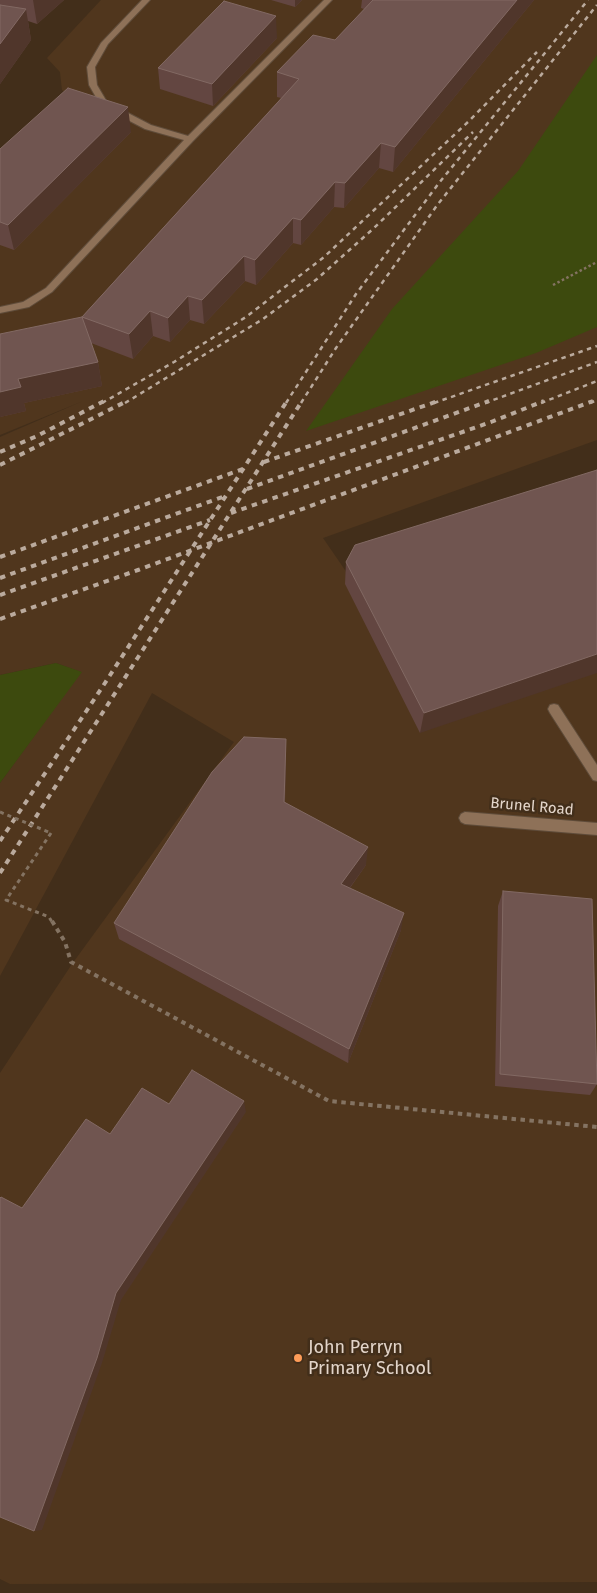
<!DOCTYPE html>
<html>
<head>
<meta charset="utf-8">
<style>
	body { margin:0 }
	canvas { display:block; background:#422e1a }
</style>
</head>
<body>
<canvas width="597" height="1593"></canvas>
<script>
const ctx = document.querySelector('canvas').getContext('2d');
ctx.lineJoin = 'round';
function fillPath(path, color) { ctx.fillStyle = color; ctx.fill(path, 'evenodd'); }
const poly = rows => new Path2D(rows.map(r => 'M' + r).join(''));
function strokePath(path, color, width, dash) { ctx.strokeStyle = color; ctx.lineWidth = width; ctx.lineCap = dash ? 'butt' : 'round'; ctx.setLineDash(dash || []); ctx.stroke(path); }
function drawText(font, color, halo, rows, align = 'center') {
  ctx.font = font + ' "Fira Sans",sans-serif'; ctx.lineWidth = 5; ctx.setLineDash([]); ctx.textBaseline = 'middle'; ctx.strokeStyle = halo; ctx.fillStyle = color; for (const [text, x, y, turn = 0] of rows) {
    ctx.save(); ctx.translate(x, y); ctx.rotate((+turn || 0) * Math.PI / 180); ctx.textAlign = isNaN(turn) ? turn : align; if (halo) ctx.strokeText(text, 0, 0); ctx.fillText(text, 0, 0); ctx.restore();
  }
}
fillPath(poly([
	[101,0,597,0,597,440,323,538,347,573,597,490,597,1582,10,1584,0,1579,0,1073,72,964,234,742,152,693,0,976,0,783,81,672,56,663,0,675,0,437,83,401,0,435,0,172,72,99,62,90,60,72,47,58]
]), '#50361d');
fillPath(poly([
	[597,55,597,327,536,353,306,431,392,309,518,171],
	[56,663,82,672,0,783,0,675]
]), '#3d4a0e');
const minor = poly([
	[142,0,150,0,108,44,95,67,97,85,107,102,151,125,188,136,324,0,332,0,193,141,52,292,29,307,0,313,0,307,23,302,46,288,184,140,145,129,101,106,89,85,87,67,101,43,142,0],
	[554,704,558,705,597,765,597,781,593,780,550,713,548,709,550,705,554,704],
	[465,812,597,823,597,835,465,824,461,822,459,818,461,814,465,812]
]);
strokePath(minor, '#5f4c3a', 2);
strokePath(poly([
	[553,285,597,262]
]), '#847362', 2.5, [2.5, 2.5]);
strokePath(poly([
	[51,833,6,900,49,917,52,922]
]), '#847362', 3, [4, 4]);
strokePath(poly([
	[52,921,65,942,71,962,329,1101,597,1127]
]), '#847362', 4, [4.5, 4.5]);
fillPath(minor, '#8e7158');
strokePath(poly([
	[102,403,174,362,246,317,324,257,469,121,537,52],
	[125,403,263,319,317,279,374,228,473,132],
	[286,403,356,294,439,183,588,0],
	[301,403,336,348,438,204,597,5],
	[434,403,597,346],
	[485,403,597,362],
	[541,403,597,381],
	[590,403,597,400]
]), '#baaa9d', 2.5, [4.5, 4.5]);
strokePath(poly([
	[0,452,37,436,104,401],
	[264,462,438,401],
	[0,465,127,401],
	[247,489,489,401],
	[231,513,491,422,544,401],
	[0,557,243,469],
	[0,578,225,496],
	[0,595,210,520],
	[0,619,138,570,593,401],
	[0,841,105,683,287,401],
	[0,873,302,401]
]), '#baaa9d', 4, [5.5, 5.5]);
strokePath(poly([
	[0,812,51,833]
]), '#847362', 3, [4, 4]);
fillPath(poly([
	[0,0,64,0,37,24,28,21,31,40,0,84],
	[271,0,302,0,295,7],
	[362,0,534,0,393,172,379,168,344,208,334,207,301,245,293,243,256,285,245,281,204,324,190,320,170,342,153,336,133,359,91,343,98,362,102,386,24,403,26,411,0,417,82,317,281,98,277,97,277,72,335,40,364,9,361,8],
	[277,38,213,106,160,89,158,68],
	[131,132,14,250,0,245,0,149],
	[597,470,420,733,345,584,346,562],
	[286,739,286,759,285,802,366,865,350,888,401,930,348,1063,119,939,114,923],
	[503,891,597,1084,590,1095,495,1086,498,906]
]), '#634641');
fillPath(poly([
	[33,0,64,0,37,24],
	[295,0,302,0,295,7],
	[517,0,534,0,393,172,395,147],
	[26,9,31,40,0,84,0,44],
	[276,16,277,38,213,106,212,84],
	[128,107,131,132,14,250,8,225],
	[381,143,379,168,344,208,345,183],
	[335,182,334,207,301,245,301,220],
	[293,218,293,243,256,285,255,260],
	[244,256,245,281,204,324,202,300],
	[188,296,190,320,170,342,168,318],
	[150,311,153,336,133,359,129,334],
	[98,362,102,386,24,403,26,411,0,417,0,392,18,379],
	[597,654,597,673,420,733,424,713],
	[286,739,286,759,284,820,284,802],
	[368,847,366,865,340,901,341,884],
	[404,913,401,930,348,1063,349,1049],
	[244,1101,246,1112,121,1300,102,1363,42,1530,34,1531,116,1293]
]), '#50362b');
const building = poly([
	[373,0,517,0,395,147,381,143,345,183,335,182,301,220,293,218,255,260,244,256,202,300,188,296,168,318,150,311,129,334,82,317,299,79,277,72,313,35,335,40,373,0],
	[224,1,276,16,212,84,158,68,224,1],
	[0,5,26,9,0,44,0,5],
	[68,88,128,107,8,225,0,222,0,149,68,88],
	[82,317,98,362,18,379,21,387,0,392,0,334,82,317],
	[597,470,597,654,424,713,346,562,355,545,597,470],
	[244,737,286,739,284,802,368,847,341,884,404,913,349,1049,114,923,212,772,244,737],
	[503,891,592,899,597,1084,500,1074,503,891],
	[192,1070,244,1101,116,1293,97,1358,34,1531,0,1517,0,1198,1,1197,22,1208,86,1119,110,1134,142,1088,169,1104,192,1070]
]);
fillPath(building, '#705550');
strokePath(building, '#826963', 1);
for (const [x, y, r, color] of [
	[298,1358,5,"#fe9c58"]
]) { const dot = new Path2D(); dot.arc(x, y, r, 0, 2 * Math.PI); ctx.fillStyle = color; ctx.fill(dot); strokePath(dot, '#422e1a', 2); }
drawText('15px', '#e3d5ca', '#422e1a', [
	["Brunel Road",532,807,5]
]);
drawText('18px', '#e3d5ca', '#422e1a', [
	["John Perryn",308,1348],
	["Primary School",308,1369]
], 'left');
</script>
</body>
</html>
